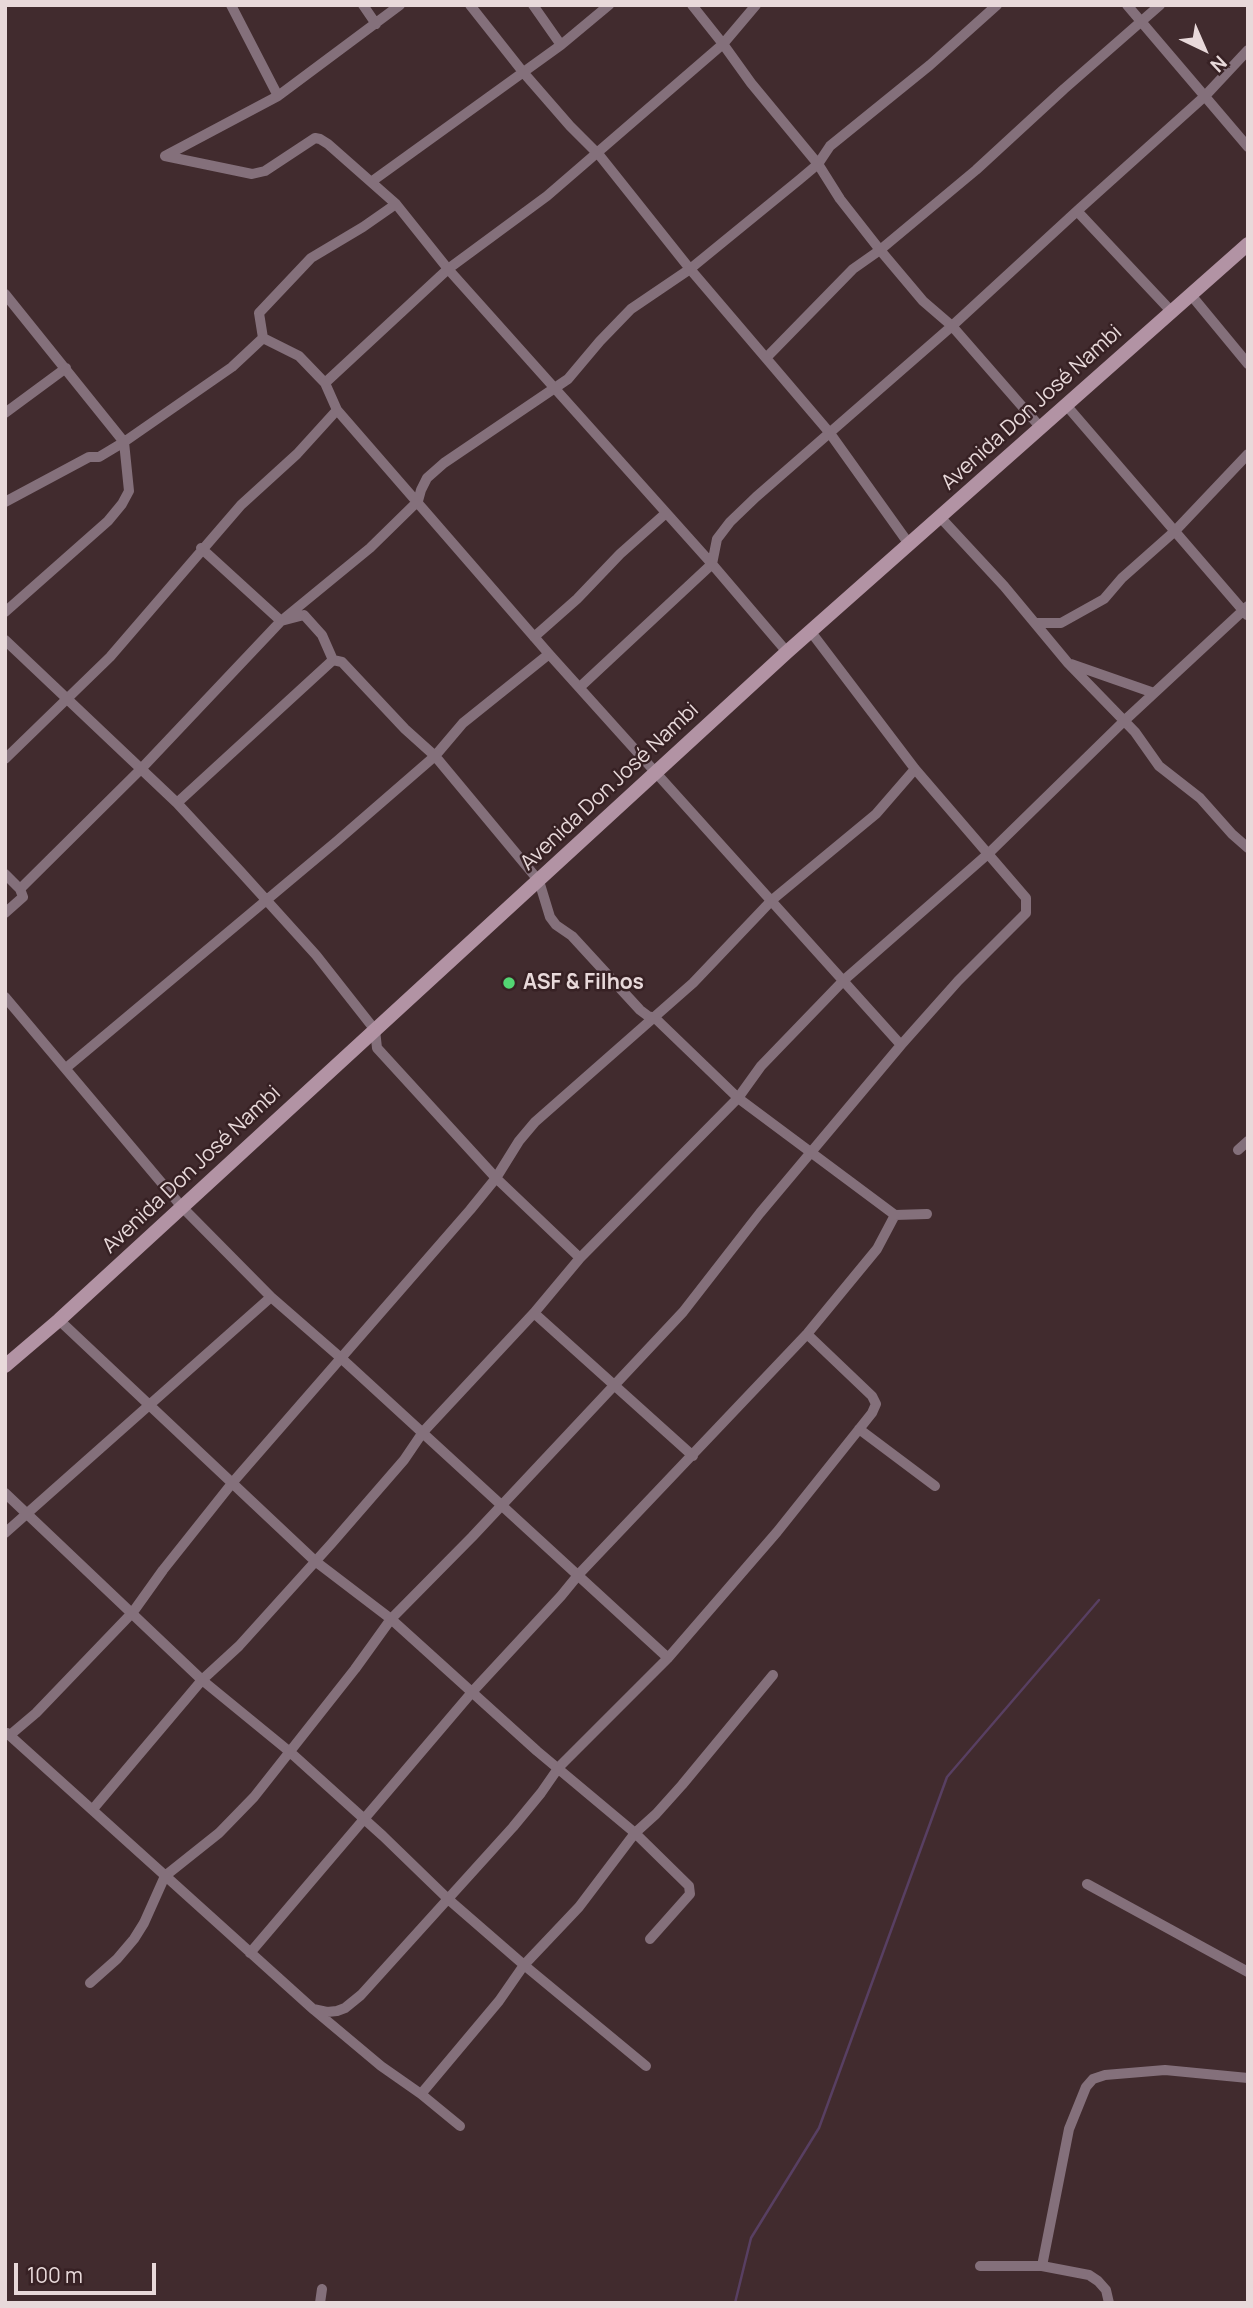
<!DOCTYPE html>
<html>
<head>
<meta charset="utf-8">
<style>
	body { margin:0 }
	#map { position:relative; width:1253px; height:2308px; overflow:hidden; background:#412b2e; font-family:Manrope,sans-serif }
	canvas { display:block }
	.frame { position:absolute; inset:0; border:7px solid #e8d9da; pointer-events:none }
	.north { position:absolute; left:1169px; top:14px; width:70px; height:70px; -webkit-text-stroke:5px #372124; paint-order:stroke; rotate:136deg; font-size:19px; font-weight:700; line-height:28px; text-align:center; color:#e8d9da }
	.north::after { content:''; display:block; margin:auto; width:24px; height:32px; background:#e8d9da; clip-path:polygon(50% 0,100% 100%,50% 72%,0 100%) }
	.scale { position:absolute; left:14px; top:2263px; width:142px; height:32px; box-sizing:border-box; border:4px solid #e8d9da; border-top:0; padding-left:9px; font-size:21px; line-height:24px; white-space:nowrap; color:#e8d9da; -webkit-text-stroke:5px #372124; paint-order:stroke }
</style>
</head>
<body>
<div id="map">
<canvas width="1253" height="2308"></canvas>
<div class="frame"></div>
<div class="north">N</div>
<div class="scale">100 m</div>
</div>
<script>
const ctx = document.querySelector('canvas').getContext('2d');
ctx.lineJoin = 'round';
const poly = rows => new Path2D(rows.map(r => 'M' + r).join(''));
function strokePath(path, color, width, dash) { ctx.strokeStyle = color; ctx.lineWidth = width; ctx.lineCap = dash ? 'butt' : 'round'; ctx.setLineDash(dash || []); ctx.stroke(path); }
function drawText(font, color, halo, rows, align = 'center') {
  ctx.font = font + ' Manrope,sans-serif'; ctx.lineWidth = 5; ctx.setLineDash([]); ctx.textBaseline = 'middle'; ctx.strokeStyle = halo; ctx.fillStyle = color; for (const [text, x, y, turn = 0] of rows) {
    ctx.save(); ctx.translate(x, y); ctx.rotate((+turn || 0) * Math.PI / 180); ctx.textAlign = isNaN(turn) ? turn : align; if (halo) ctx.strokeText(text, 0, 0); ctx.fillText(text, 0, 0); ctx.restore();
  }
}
strokePath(poly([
	[735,2303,751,2238,819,2128,947,1777,1099,1600]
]), '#583f62', 2.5);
strokePath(poly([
	[231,5,278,96],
	[363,5,376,24],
	[470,5,523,72,570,126,600,156,690,269,829,432,909,544],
	[533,5,561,45],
	[692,5,723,44,751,83,818,164,840,199,880,250,923,301,952,326,1041,428],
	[1127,5,1248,147],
	[165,156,252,174,265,171,315,138,320,139,328,144,396,204,448,269,712,564,787,652],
	[165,156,278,96,400,5],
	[371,182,561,45,609,5],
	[1077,211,1171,311],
	[5,294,124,442,129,491,122,504,108,521,5,612],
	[1191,295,1248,364],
	[263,338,299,356,325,383,337,410,549,654,901,1045],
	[263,338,259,313,311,258,363,227,396,204],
	[766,358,853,269,880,250,976,170,1064,89,1160,5],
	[325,383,448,269,547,196,723,44,756,5],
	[1066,405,1247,615],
	[5,413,66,368],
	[5,502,89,457,99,457,124,442,232,367,263,338],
	[940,517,1004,586,1068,663,1135,732,1159,766,1200,798,1232,834,1248,848],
	[201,548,281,621,304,615,322,635,333,660,342,662,405,729,435,756,539,881,550,917,556,925,572,936,640,1010,648,1016,655,1018,738,1098,895,1215,927,1214],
	[1036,623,1061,623,1104,599,1122,578,1175,531,1248,454],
	[534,637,577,599,620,554,666,513],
	[5,640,177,803,240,871,316,955,375,1030,377,1048,496,1178,580,1258],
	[1071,664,1154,693],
	[580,687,712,564,717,539,730,522,756,497,952,326,1077,211,1205,96,1248,50],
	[5,759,110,657,241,505,297,454,337,410],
	[177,803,333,660],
	[5,874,20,889,23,897,5,913],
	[20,889,141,769,281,621,370,548,418,501,421,490,427,478,444,463,568,379,600,341,631,309,690,269,799,180,818,164,830,146,930,65,997,5],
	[5,997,182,1207,271,1297,341,1358,668,1658],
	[66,1068,337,841,435,756,463,723,549,654],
	[1238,1150,1248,1141],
	[534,1313,693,1456],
	[59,1320,315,1561,391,1619,537,1751,635,1833,689,1886,690,1894,650,1939],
	[859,1429,935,1486],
	[5,1493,202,1680,290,1752,383,1836,448,1899,524,1965,646,2066],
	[5,1533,271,1297],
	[7,1733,313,2009,381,2066,421,2094,460,2126],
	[10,1735,36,1713,133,1612,163,1570,233,1482,470,1210,496,1178,519,1141,535,1122,693,983,772,900,876,814,915,769],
	[93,1809,202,1680,239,1646,332,1543,404,1460,423,1432,534,1313,580,1258,738,1098,761,1066,844,980,989,853,1123,722,1248,606],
	[1087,1884,1248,1972],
	[250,1953,473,1691,561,1596,579,1574,807,1334,877,1249,895,1215],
	[90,1983,117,1959,134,1939,144,1923,165,1876,219,1833,254,1797,355,1669,391,1619,472,1537,683,1312,760,1213,901,1045,958,981,1026,913,1026,898,915,769,811,632],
	[313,2009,327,2012,337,2011,345,2008,361,1995,513,1827,541,1793,559,1767,668,1658,777,1532,872,1413,876,1404,872,1396,807,1334],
	[421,2094,499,2001,524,1965,579,1907,635,1833,656,1814,682,1785,773,1675],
	[980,2266,1042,2266,1089,2275,1098,2281,1106,2290,1109,2303],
	[1042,2266,1069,2129,1086,2087,1093,2079,1105,2075,1165,2070,1248,2078],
	[320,2303,322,2289]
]), '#84707b', 10);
strokePath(poly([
	[5,1366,59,1320,787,652,1248,244]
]), '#b293a4', 14);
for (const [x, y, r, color] of [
	[509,983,7,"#53d673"]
]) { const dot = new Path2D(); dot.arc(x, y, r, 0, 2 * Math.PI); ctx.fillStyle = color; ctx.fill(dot); strokePath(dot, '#372124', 2.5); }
drawText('21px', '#e8d9da', '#372124', [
	["Avenida Don José Nambi",1032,408,-42],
	["Avenida Don José Nambi",610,787,-43],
	["Avenida Don José Nambi",192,1170,-43]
]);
drawText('bold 21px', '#e8d9da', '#372124', [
	["ASF & Filhos",523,983]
], 'left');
</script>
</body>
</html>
